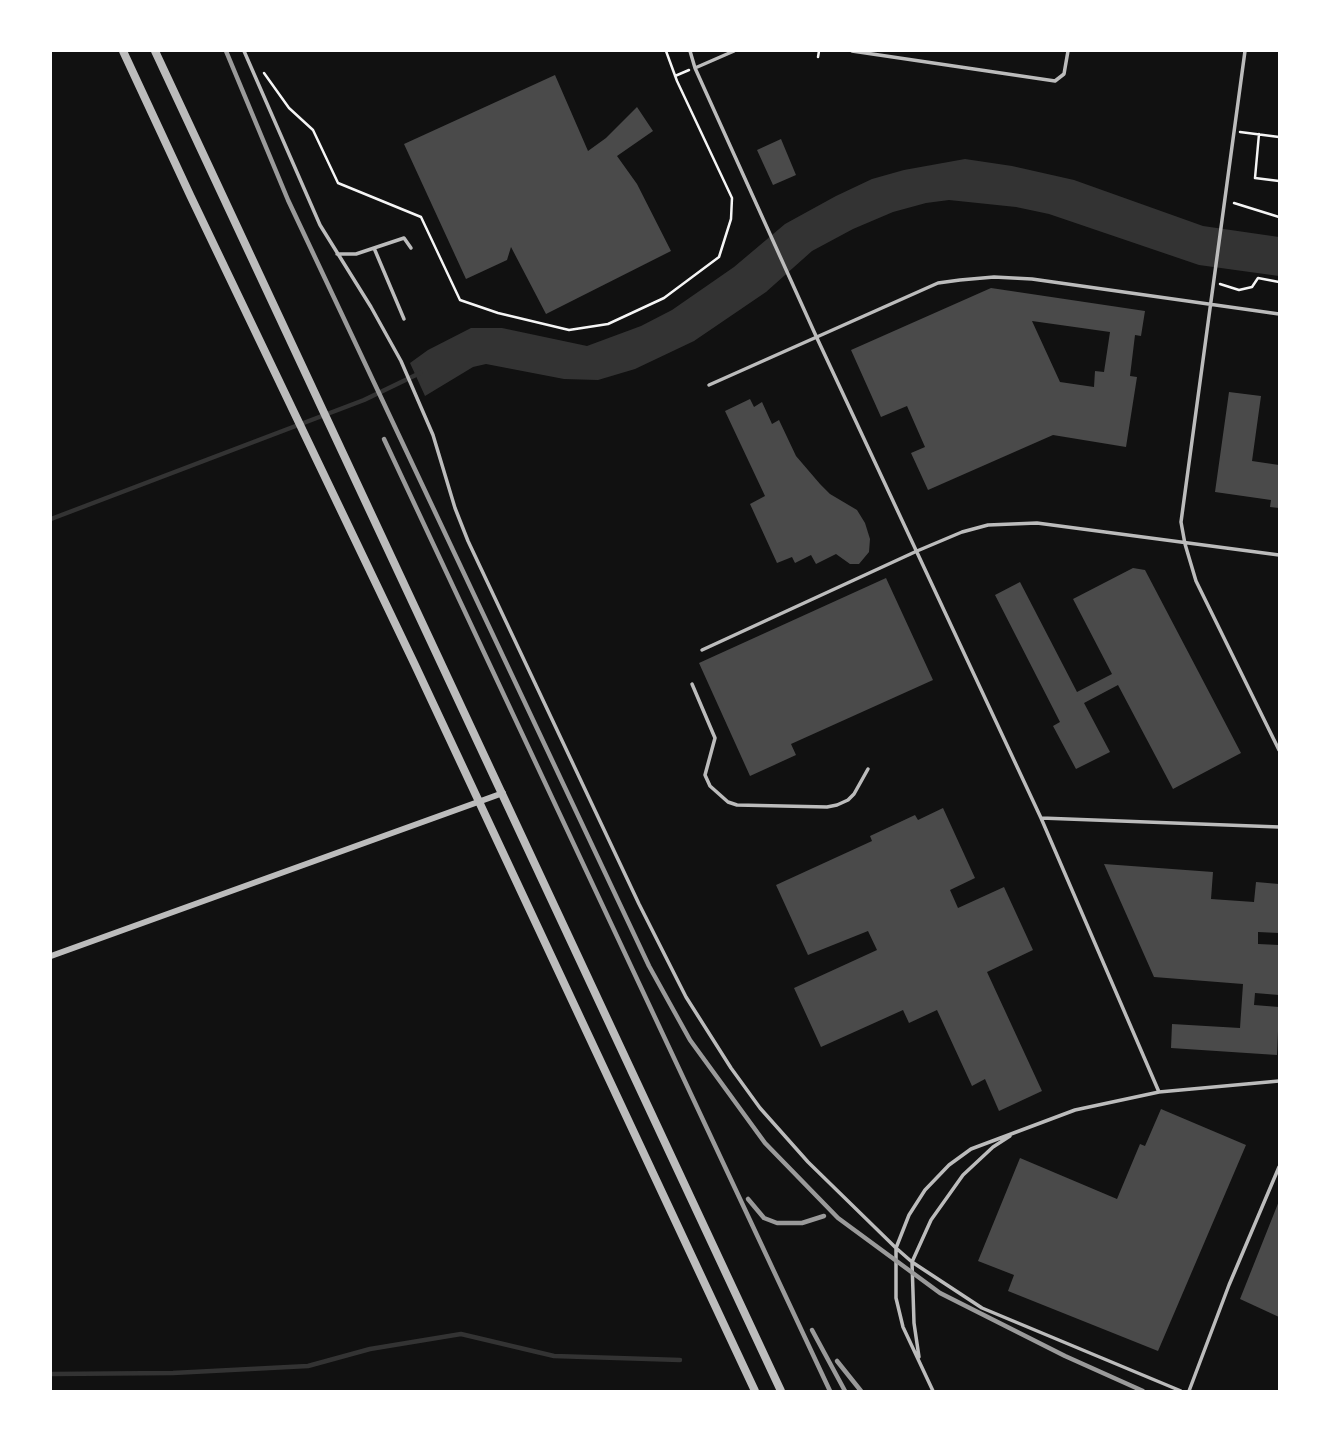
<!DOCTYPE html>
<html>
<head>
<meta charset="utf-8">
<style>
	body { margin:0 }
	#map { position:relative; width:1330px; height:1442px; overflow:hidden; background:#111; font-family:Jost,sans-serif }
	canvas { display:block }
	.frame { position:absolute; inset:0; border:52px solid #fff; pointer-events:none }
</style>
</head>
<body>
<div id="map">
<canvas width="1330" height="1442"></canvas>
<div class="frame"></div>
</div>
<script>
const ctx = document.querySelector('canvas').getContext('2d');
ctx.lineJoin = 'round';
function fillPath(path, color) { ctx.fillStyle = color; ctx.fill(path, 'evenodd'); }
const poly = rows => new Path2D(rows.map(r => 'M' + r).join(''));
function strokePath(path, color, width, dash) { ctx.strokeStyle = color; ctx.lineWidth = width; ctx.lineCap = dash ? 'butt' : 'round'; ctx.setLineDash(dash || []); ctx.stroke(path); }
fillPath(poly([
	[965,159,1012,166,1074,180,1203,226,1279,237,1279,276,1199,265,1049,214,1016,207,949,200,926,203,893,212,853,229,812,251,766,292,694,341,635,369,598,380,564,379,486,364,473,367,425,396,410,363,428,350,471,328,502,328,587,346,641,326,672,310,734,267,785,224,836,196,872,179,904,170]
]), '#333');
strokePath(poly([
	[51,519,364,400,420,373],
	[51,1374,173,1373,308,1366,370,1349,461,1334,554,1356,680,1360]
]), '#333', 4.5);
fillPath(poly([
	[555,75,588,151,606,138,637,107,653,131,617,156,637,184,671,251,546,314,511,247,507,260,466,279,404,144],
	[781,139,796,175,773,185,757,150],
	[991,288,1145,311,1141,336,1135,335,1130,376,1137,377,1126,447,1053,435,928,490,911,453,925,447,907,406,881,417,851,350],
	[1032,321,1110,332,1104,372,1095,371,1094,387,1060,382],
	[1229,392,1261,396,1252,461,1279,465,1279,508,1270,507,1271,500,1215,492],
	[750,399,754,407,762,402,772,424,779,420,796,456,820,484,830,494,857,510,865,523,870,539,869,552,859,564,850,564,836,554,816,564,811,555,795,563,792,557,777,563,750,504,765,496,725,411],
	[1133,568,1145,570,1241,753,1173,789,1118,685,1084,703,1110,752,1076,769,1053,726,1060,722,995,595,1020,582,1077,692,1112,674,1073,599],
	[886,578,933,680,791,744,796,755,750,776,699,663],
	[943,808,975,878,950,890,958,908,1004,887,1033,950,987,972,1042,1091,999,1111,985,1079,972,1086,937,1010,909,1023,903,1010,821,1047,794,988,877,950,868,931,808,955,776,885,872,841,870,836,915,815,918,820],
	[1104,864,1213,872,1211,899,1254,902,1256,882,1279,884,1279,933,1258,932,1258,944,1279,945,1279,995,1255,993,1254,1005,1279,1007,1277,1055,1171,1048,1172,1024,1240,1028,1243,984,1154,977],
	[1161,1109,1246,1145,1158,1351,1008,1291,1014,1275,978,1261,1020,1158,1117,1199,1140,1144,1145,1146],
	[1279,1201,1279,1317,1240,1299]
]), '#4a4a4a');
strokePath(poly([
	[818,57,819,51],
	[264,73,289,108,313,130,338,183,421,217,460,300,498,313,569,330,608,324,664,298,719,257,731,219,732,198,677,81,666,51],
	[675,76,689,70],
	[1240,132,1279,137],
	[1259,134,1255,178,1279,181],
	[1234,203,1279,217],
	[1220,284,1239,290,1252,287,1258,278,1279,282]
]), '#f5f5f5', 2.5);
strokePath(poly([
	[244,51,320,225,371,307,401,361,433,435,455,508,468,541,639,904,686,997,731,1068,760,1108,808,1162,896,1248,912,1262,982,1308,1181,1391],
	[690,51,695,68,816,336,1041,818,1159,1092],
	[852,51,1055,81,1064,74,1068,51],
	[1245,51,1181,522,1185,544,1196,581,1279,750],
	[695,68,734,51],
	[374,248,404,319],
	[337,254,356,254,404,238,411,248],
	[709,385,938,283,960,280,994,277,1032,279,1279,314],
	[702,650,917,551,962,532,988,525,1037,523,1279,555],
	[692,684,715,738,705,775,710,786,728,802,737,805,827,807,837,805,848,800,854,794,868,769],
	[1041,818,1279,827],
	[919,1357,914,1323,912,1262,931,1220,963,1175,993,1147,1010,1136],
	[933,1391,903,1327,896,1298,896,1248,909,1215,925,1190,949,1165,971,1149,1075,1110,1159,1092,1279,1081],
	[1189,1391,1229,1285,1279,1167]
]), '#bcbcbc', 3.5);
strokePath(poly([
	[51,956,503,793]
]), '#bcbcbc', 6);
strokePath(poly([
	[123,51,190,195,415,665,755,1391],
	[155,51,781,1391]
]), '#bcbcbc', 8);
strokePath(poly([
	[226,51,288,200,649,966,690,1040,765,1143,838,1218,940,1293,1065,1356,1143,1391],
	[384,439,830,1391],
	[748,1199,764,1218,777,1223,802,1223,824,1216],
	[812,1330,845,1391],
	[837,1361,861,1391]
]), '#9a9a9a', 4.5);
</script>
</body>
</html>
